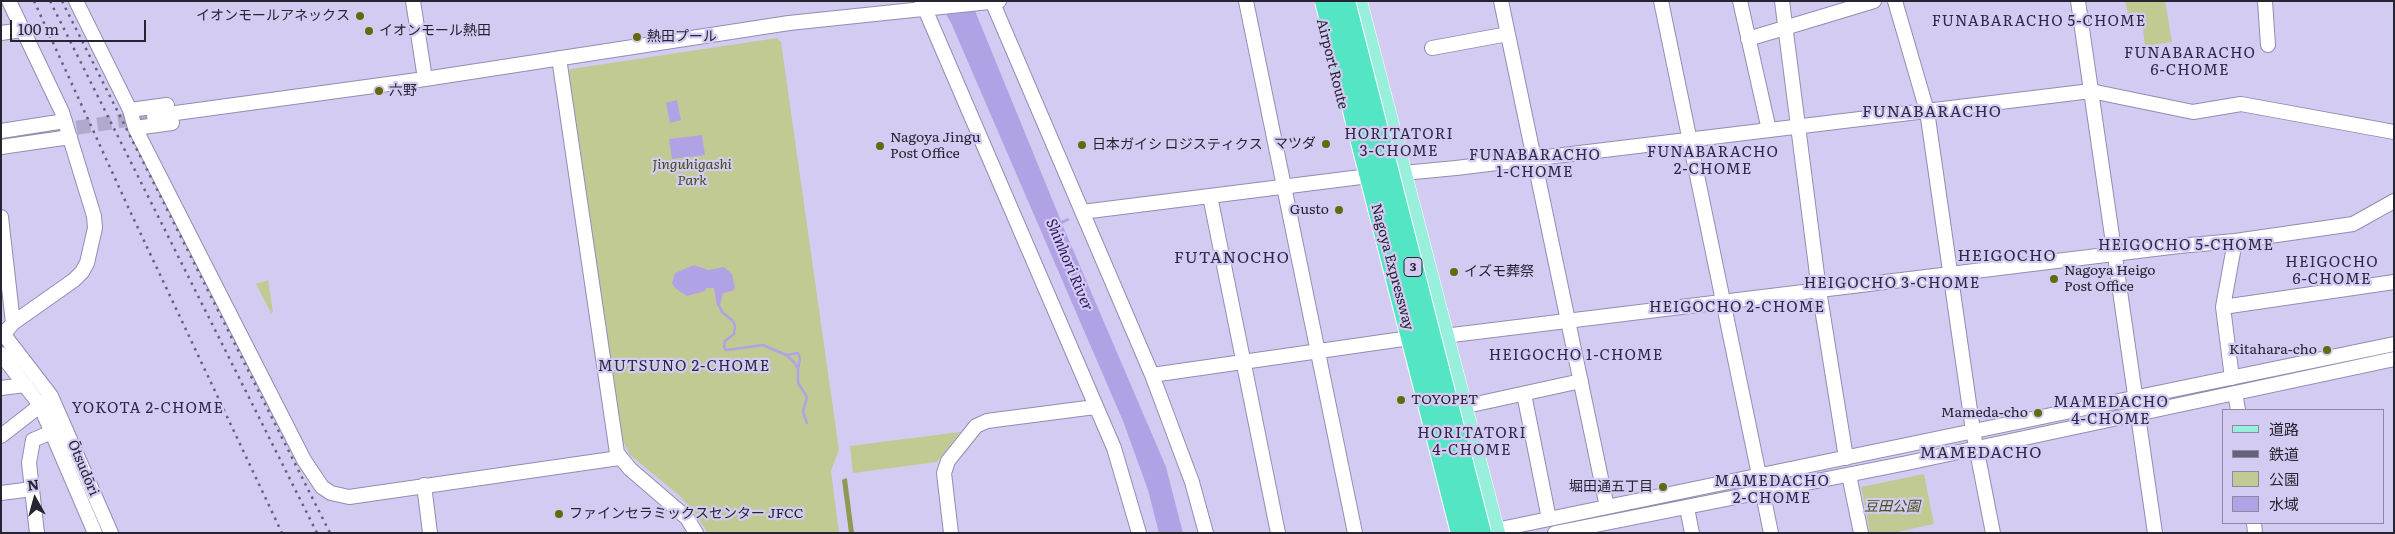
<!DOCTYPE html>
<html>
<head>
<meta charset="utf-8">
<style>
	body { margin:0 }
	#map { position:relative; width:2395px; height:534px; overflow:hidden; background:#d3cbf2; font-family:Literata,"Noto Sans JP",serif }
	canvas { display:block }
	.frame { position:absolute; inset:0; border:2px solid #272432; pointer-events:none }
	.legend { position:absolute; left:2222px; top:409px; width:162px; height:115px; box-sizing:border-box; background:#d3cbf2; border:1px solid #8e88a5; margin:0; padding:6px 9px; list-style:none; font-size:15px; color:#272432 }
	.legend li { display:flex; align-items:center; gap:10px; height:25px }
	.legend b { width:25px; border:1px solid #8e88a5 }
	.north { position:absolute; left:10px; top:474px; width:50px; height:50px; -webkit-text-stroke:4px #d3cbf2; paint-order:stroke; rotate:353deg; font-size:14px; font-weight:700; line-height:20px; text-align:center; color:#272432 }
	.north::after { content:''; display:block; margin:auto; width:18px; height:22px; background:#272432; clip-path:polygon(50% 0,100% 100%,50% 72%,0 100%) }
	.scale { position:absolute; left:10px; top:20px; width:136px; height:22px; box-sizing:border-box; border:2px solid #272432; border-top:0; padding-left:6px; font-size:15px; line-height:18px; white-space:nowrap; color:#272432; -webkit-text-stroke:4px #d3cbf2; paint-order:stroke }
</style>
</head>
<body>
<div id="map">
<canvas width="2395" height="534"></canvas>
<div class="frame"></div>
<ul class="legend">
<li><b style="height:6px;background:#98f0dc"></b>道路</li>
<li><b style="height:6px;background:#666279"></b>鉄道</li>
<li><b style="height:14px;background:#c2ca94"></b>公園</li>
<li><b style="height:14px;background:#b1a2e5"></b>水域</li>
</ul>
<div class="north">N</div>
<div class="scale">100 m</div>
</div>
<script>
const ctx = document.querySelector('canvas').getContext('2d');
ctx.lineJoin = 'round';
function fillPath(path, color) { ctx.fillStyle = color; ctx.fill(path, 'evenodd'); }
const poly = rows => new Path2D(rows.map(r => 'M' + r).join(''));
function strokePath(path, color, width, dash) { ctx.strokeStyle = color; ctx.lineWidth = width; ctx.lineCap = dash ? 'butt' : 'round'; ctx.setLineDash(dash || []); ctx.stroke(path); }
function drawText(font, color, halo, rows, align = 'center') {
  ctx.font = font + ' Literata,"Noto Sans JP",serif'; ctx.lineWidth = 4.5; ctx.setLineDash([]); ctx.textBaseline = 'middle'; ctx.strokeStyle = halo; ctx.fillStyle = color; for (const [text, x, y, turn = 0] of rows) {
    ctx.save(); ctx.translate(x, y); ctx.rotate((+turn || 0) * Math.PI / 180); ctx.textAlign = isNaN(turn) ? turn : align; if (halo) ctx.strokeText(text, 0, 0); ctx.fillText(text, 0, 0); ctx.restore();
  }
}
fillPath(poly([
	[2125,1,2165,1,2172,42,2145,46,2142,20,2130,22],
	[777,38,781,42,839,450,831,471,839,533,708,533,692,509,680,496,630,455,623,441,569,72,571,69],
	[268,280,273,312,271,313,256,284],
	[960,432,937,462,853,473,850,446],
	[1924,474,1934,524,1893,533,1870,533,1861,487]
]), '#c2ca94');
fillPath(poly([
	[846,478,847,479,854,533,849,533,842,480]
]), '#909851');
fillPath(poly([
	[939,1,971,1,1061,221,1068,218,1070,220,1062,224,1166,467,1183,533,1159,533,1148,490,1123,421,952,25],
	[677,100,681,120,670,123,666,103],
	[702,135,705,155,672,159,669,139],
	[694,265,708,270,724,267,732,274,735,288,732,291,723,293,720,305,717,306,714,288,706,288,705,291,687,296,675,288,672,283,675,273]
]), '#b1a2e5');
strokePath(poly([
	[719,305,722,312,733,321,735,326,734,334,725,341,724,347,726,350,763,345,786,355,794,362,798,369,798,383,807,397,803,412,807,423],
	[786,355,798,353,800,358,798,369]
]), '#b1a2e5', 2.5);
strokePath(poly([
	[35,134,154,116]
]), '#b1aacc', 14, [14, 7]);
const minor = poly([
	[76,1,130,110,135,128,304,460,322,487,331,493,349,497,619,458],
	[413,1,425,79],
	[992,1,1152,375,1192,482,1206,533],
	[1246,1,1355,533],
	[1501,1,1607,507],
	[1661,1,1771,533],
	[1740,1,1769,130],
	[1782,1,1819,290,1846,458],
	[1895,1,1927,111,1973,431,1993,533],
	[2078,1,2155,533],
	[2265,1,2268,45],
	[922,2,1114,448,1139,533],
	[1,33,22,30],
	[1748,39,1874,1],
	[1432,48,1508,34],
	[559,58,617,453,630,469,687,518,696,533],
	[130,110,167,105],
	[154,116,425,79,789,23,999,1],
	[135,128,172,123],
	[1,131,65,121],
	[1,147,70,137],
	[1210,196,1278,533],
	[1082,212,1361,177,1456,168,2091,91,2193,112,2241,104,2394,132],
	[1,217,13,323],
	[2223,307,2394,282],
	[1,331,51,396,111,533],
	[4,334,13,323,74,280,82,272,87,263,95,228,94,216,62,112,9,1],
	[1444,336,2179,246,2235,241,2353,224,2394,201],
	[1,354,40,405,95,533],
	[1152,375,1403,339],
	[2232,378,2223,307,2235,241],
	[1,388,25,385],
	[2235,393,2238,410],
	[1524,394,1549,519],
	[1462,407,1581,381],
	[1,436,46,401],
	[1849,475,1861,533],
	[424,485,430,533],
	[1,493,32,489],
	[1687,508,1692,533],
	[2254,523,2255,533],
	[1486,532,2394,344],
	[37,533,29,463,33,440,52,432],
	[951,533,944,473,948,461,976,426,987,421,1095,407],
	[1555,533,1907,463,2394,359]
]);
const major = poly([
	[1358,1,1496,533]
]);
strokePath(minor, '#948cb0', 16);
strokePath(major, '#fff', 19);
strokePath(minor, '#fff', 14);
strokePath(major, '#98f0dc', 18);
strokePath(poly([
	[34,1,129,209,282,533],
	[50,1,317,533],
	[62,1,330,533]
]), '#666279', 2.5, [2.5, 5]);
const highwayBridge = poly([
	[1325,1,1461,533],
	[1345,1,1481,533]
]);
strokePath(highwayBridge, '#fff', 22, []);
strokePath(highwayBridge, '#54e6c4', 20);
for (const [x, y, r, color] of [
	[360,16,5,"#636a0d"],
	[369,31,5,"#636a0d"],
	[637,37,5,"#636a0d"],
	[379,91,5,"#636a0d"],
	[1326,144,5,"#636a0d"],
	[1082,145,5,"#636a0d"],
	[880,146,5,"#636a0d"],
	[1339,210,5,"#636a0d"],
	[1454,272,5,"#636a0d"],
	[2054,279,5,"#636a0d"],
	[2327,350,5,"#636a0d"],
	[1401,400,5,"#636a0d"],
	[2038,413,5,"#636a0d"],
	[1663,487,5,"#636a0d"],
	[559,514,5,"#636a0d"]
]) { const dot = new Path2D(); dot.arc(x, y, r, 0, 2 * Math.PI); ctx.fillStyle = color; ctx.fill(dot); strokePath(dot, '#d3cbf2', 2); }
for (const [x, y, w] of [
	[1413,267,18]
]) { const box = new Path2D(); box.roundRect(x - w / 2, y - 9.5, w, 19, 4); ctx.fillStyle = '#d3cbf2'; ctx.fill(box); strokePath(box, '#272432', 1); }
drawText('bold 12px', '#272432', null, [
	["3",1413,267]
]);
drawText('14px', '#272432', '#d3cbf2', [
	["イオンモールアネックス",350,16,"right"],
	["イオンモール熱田",379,31],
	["熱田プール",647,37],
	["六野",389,91],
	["Nagoya Jingu",890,138],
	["Post Office",890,154],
	["マツダ",1316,144,"right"],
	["日本ガイシ ロジスティクス",1092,145],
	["Gusto",1329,210,"right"],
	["Nagoya Heigo",2064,271],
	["Post Office",2064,287],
	["イズモ葬祭",1464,272],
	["Kitahara-cho",2317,350,"right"],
	["TOYOPET",1411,400],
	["Mameda-cho",2028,413,"right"],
	["堀田通五丁目",1653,487,"right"],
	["ファインセラミックスセンター JFCC",569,514]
], 'left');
drawText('14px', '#272432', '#d3cbf2', [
	["Airport Route",1332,64,76],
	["Nagoya Expressway",1392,267,75],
	["Ōtsudōri",83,468,67]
]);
drawText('italic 14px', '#474d17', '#d3cbf2', [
	["Jinguhigashi",692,165],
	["Park",692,181],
	["豆田公園",1892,507]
]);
ctx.letterSpacing = '1px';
drawText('15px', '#2f2745', '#d3cbf2', [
	["FUNABARACHO 5-CHOME",2039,22],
	["FUNABARACHO",2190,54],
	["6-CHOME",2190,71],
	["HORITATORI",1399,135],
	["3-CHOME",1399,152],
	["FUNABARACHO",1713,153],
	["2-CHOME",1713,170],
	["FUNABARACHO",1535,156],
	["1-CHOME",1535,173],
	["HEIGOCHO 5-CHOME",2186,246],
	["HEIGOCHO",2332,263],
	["6-CHOME",2332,280],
	["HEIGOCHO 3-CHOME",1892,284],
	["HEIGOCHO 2-CHOME",1737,308],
	["HEIGOCHO 1-CHOME",1576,356],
	["MUTSUNO 2-CHOME",684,367],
	["MAMEDACHO",2111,403],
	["4-CHOME",2111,420],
	["YOKOTA 2-CHOME",148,409],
	["HORITATORI",1472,434],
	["4-CHOME",1472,451],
	["MAMEDACHO",1772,482],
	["2-CHOME",1772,499]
]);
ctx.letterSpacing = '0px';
drawText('italic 15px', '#30125f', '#d3cbf2', [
	["Shinhori River",1069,265,67]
]);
ctx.letterSpacing = '1px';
drawText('16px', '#2f2745', '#d3cbf2', [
	["FUNABARACHO",1932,112],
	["HEIGOCHO",2007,256],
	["FUTANOCHO",1232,258],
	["MAMEDACHO",1981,453]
]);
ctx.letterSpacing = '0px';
</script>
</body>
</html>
